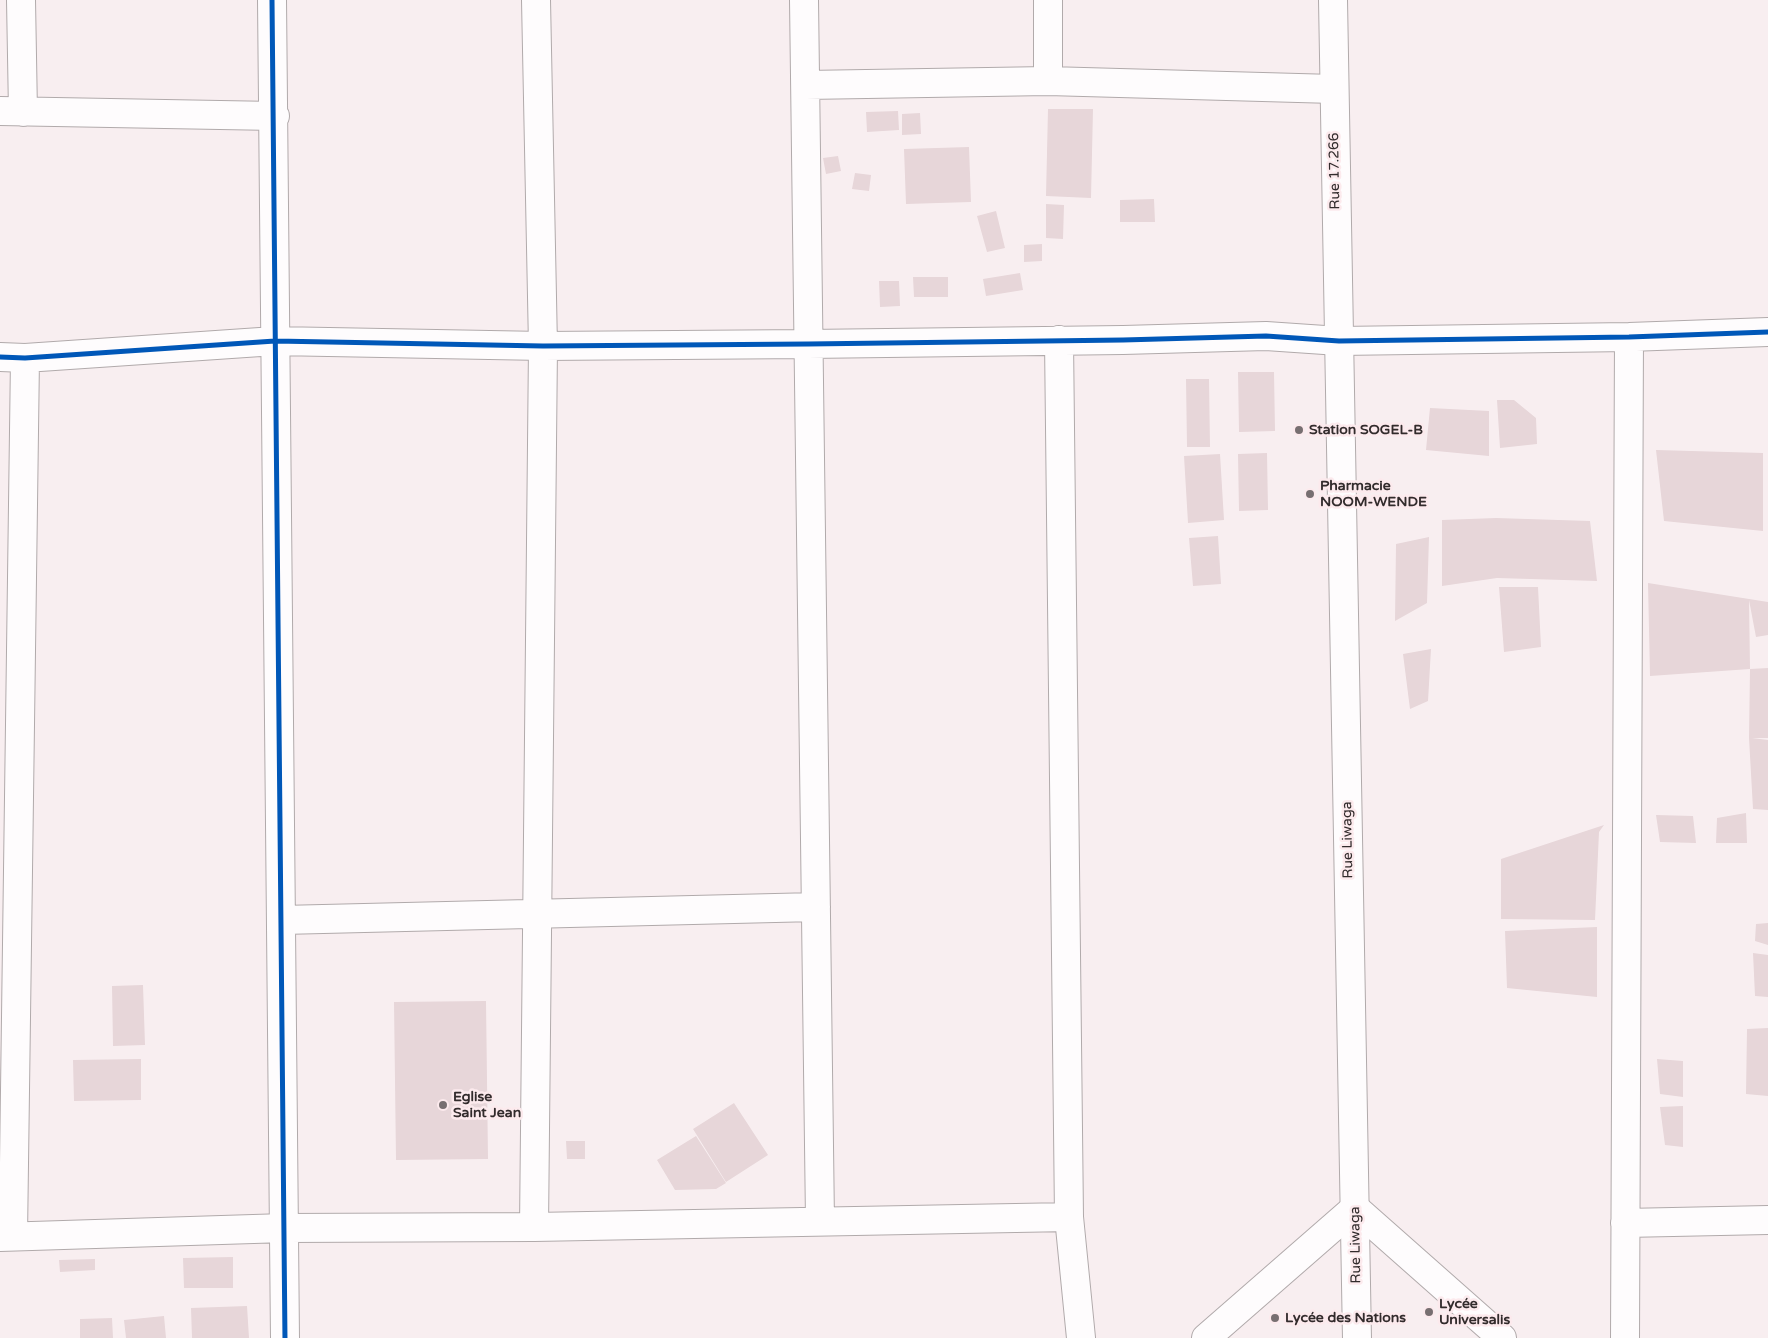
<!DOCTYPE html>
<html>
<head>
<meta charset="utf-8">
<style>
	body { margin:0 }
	canvas { display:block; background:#f8eef0 }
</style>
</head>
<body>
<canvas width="1768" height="1338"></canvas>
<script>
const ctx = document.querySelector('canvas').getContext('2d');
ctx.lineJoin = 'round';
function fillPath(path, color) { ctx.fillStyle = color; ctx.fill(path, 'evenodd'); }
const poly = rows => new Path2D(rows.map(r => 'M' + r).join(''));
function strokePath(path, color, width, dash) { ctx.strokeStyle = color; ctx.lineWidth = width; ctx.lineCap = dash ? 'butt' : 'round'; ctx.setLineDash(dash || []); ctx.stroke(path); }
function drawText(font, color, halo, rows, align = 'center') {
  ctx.font = font + ' "Varela Round",sans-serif'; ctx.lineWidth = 5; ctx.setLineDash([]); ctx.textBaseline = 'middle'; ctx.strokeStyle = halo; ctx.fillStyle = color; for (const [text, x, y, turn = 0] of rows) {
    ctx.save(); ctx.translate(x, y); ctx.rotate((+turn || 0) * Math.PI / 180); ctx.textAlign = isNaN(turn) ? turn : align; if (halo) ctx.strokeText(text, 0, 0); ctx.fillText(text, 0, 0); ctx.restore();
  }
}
fillPath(poly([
	[1048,109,1093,109,1091,198,1046,196],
	[898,111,899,130,867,132,866,112],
	[920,113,921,134,902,135,902,114],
	[969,147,971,202,906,204,904,149],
	[838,156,841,171,826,174,823,158],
	[855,173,871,175,869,191,852,189],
	[1154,199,1155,222,1120,222,1120,200],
	[1046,204,1064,205,1063,239,1046,238],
	[996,211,1005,248,987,252,977,216],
	[1042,244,1042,261,1024,262,1024,245],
	[1020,273,1023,290,986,296,983,279],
	[913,277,948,277,948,297,914,297],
	[879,281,899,281,900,306,880,307],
	[1238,372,1274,372,1275,431,1239,432],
	[1186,379,1209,379,1210,447,1187,447],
	[1497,400,1514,400,1536,418,1537,444,1500,448],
	[1430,408,1489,411,1489,456,1426,450],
	[1656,450,1763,453,1763,531,1664,521],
	[1267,453,1268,510,1239,511,1238,454],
	[1220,454,1224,520,1188,523,1184,456],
	[1496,518,1590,521,1597,581,1497,578,1442,586,1442,520],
	[1218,536,1221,584,1193,586,1189,538],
	[1429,537,1427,603,1395,621,1396,544],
	[1648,583,1768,602,1768,635,1756,637,1749,600,1750,669,1768,668,1768,738,1752,738,1768,740,1768,810,1753,809,1749,738,1750,669,1650,676],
	[1499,587,1538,587,1541,647,1504,652],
	[1431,649,1428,701,1410,709,1403,654],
	[1746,813,1747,843,1716,843,1717,818],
	[1656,815,1693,816,1696,843,1660,842],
	[1604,825,1599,832,1595,920,1501,919,1501,859],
	[1768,923,1768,945,1755,941,1756,924],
	[1597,927,1597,997,1507,988,1505,931],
	[1753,953,1768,955,1768,997,1755,996],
	[143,985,145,1045,113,1046,112,986],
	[486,1001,488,1159,396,1160,394,1002],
	[1768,1028,1768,1096,1746,1094,1747,1029],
	[141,1059,141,1100,74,1101,73,1060],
	[1657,1059,1683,1061,1683,1097,1660,1094],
	[734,1103,768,1155,726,1182,693,1129],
	[1683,1106,1683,1147,1665,1145,1660,1107],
	[696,1136,726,1183,716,1189,675,1190,657,1160],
	[566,1141,585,1141,585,1159,567,1159],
	[233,1257,233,1288,184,1288,183,1258],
	[95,1259,95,1270,60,1272,59,1260],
	[247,1306,249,1338,192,1338,191,1308],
	[164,1316,166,1338,126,1338,124,1320],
	[112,1318,113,1338,80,1338,80,1319]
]), '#e7d6d9');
const minor = poly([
	[21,0,23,112],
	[272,0,285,1338],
	[804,0,820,1220],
	[1048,0,1048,81],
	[806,85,1048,81,1334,89],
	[0,111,275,116],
	[1059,340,1069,1217,1081,1338],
	[0,357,25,358,275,341,543,346,808,344,1123,340,1266,336,1339,341,1629,337,1768,332],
	[282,920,816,907],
	[1625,1223,1768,1220],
	[534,1227,543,346,536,0],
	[13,1236,25,358],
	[0,1237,285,1228,534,1227,1069,1217],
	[1206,1338,1355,1208,1502,1338],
	[1625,1338,1629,337]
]);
const major = poly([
	[1333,0,1357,1338]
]);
strokePath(minor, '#b1aaab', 30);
strokePath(major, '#b1aaab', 30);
strokePath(minor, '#fefcfd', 28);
strokePath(major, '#fefcfd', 28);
strokePath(poly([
	[272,0,285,1338],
	[0,357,25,358,275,341,543,346,808,344,1123,340,1266,336,1339,341,1629,337,1768,332]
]), '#0057b8', 5);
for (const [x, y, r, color] of [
	[1299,430,5,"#776f71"],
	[1310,494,5,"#776f71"],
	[443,1105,5,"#776f71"],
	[1429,1312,5,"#776f71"],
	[1275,1318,5,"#776f71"]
]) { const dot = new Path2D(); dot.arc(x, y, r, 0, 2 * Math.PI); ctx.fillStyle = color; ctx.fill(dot); strokePath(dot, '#fceaed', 2); }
drawText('14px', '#322b2c', '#fceaed', [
	["Rue 17.266",1335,171,-91],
	["Rue Liwaga",1348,840,-91],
	["Rue Liwaga",1356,1245,-91]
]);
drawText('bold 14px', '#322b2c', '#fceaed', [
	["Station SOGEL-B",1309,430],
	["Pharmacie",1320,486],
	["NOOM-WENDE",1320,502],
	["Eglise",453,1097],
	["Saint Jean",453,1113],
	["Lycée",1439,1304],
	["Universalis",1439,1320],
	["Lycée des Nations",1285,1318]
], 'left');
</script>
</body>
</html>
